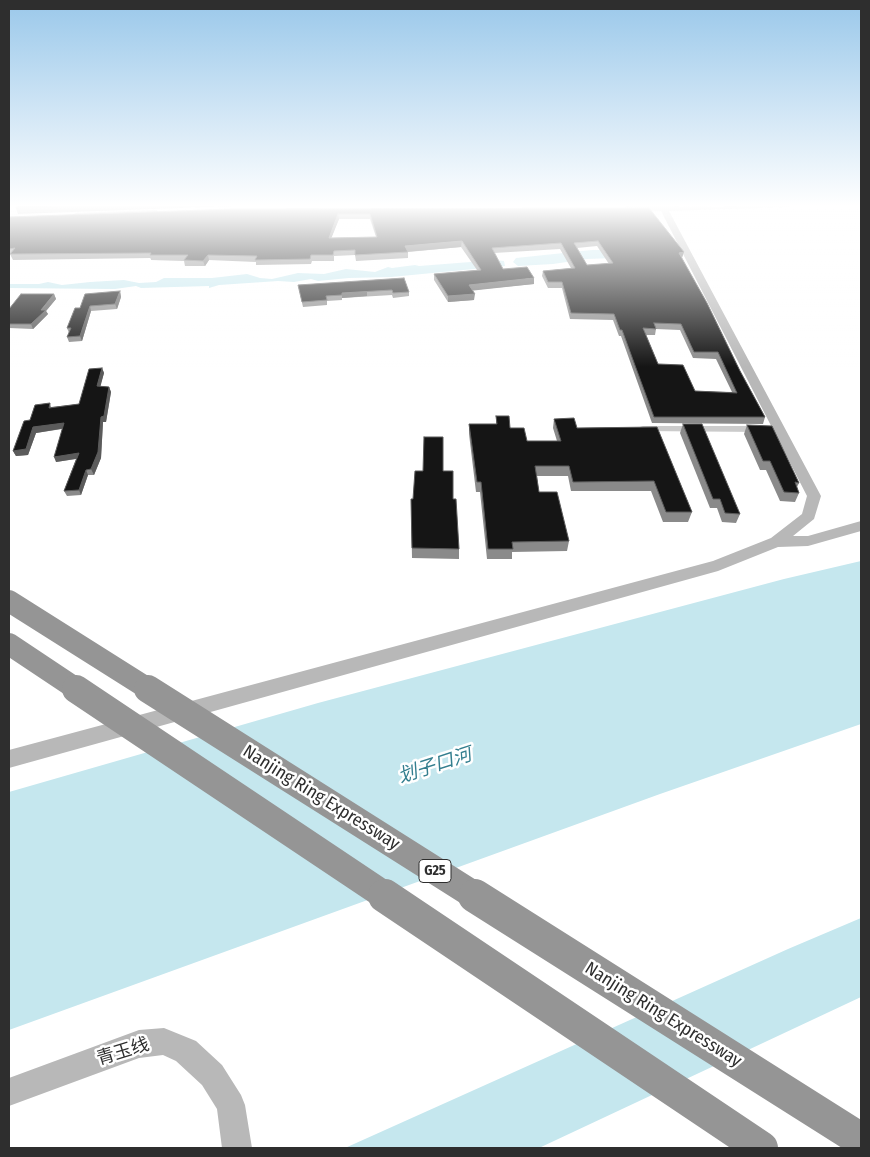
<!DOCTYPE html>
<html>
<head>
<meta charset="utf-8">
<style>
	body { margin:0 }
	#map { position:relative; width:870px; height:1157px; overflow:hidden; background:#fff; font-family:"Fira Sans Condensed",sans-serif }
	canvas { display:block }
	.frame { position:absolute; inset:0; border:10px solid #2e2e2e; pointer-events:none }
</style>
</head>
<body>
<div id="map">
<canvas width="870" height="1157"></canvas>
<div class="frame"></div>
</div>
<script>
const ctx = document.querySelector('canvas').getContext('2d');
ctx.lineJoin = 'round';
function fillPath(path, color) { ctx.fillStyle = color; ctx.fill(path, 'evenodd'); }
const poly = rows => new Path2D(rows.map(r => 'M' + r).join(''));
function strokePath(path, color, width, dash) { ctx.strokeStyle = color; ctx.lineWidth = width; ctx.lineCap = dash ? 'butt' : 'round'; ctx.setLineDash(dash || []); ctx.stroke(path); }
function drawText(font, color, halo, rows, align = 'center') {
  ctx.font = font + ' "Fira Sans Condensed","Noto Sans SC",sans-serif'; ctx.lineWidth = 5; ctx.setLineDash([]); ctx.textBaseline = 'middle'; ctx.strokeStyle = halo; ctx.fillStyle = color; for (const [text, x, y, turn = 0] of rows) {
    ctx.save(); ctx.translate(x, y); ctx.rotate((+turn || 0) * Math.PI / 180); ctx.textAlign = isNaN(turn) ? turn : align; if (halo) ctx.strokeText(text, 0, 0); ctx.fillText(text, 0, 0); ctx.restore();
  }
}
fillPath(poly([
	[592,250,603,250,614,258,587,259,553,264,518,266,513,262,516,258],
	[496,260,504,261,505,266,391,277,349,278,318,281,311,279,294,282,278,281,219,285,209,288,209,286,141,288,136,286,115,289,9,288,9,284,39,284,48,282,62,285,90,282,124,280,139,283,156,282,164,278,212,278,247,274,260,278,272,279,298,273,324,274,346,269,375,272,388,267,392,268,415,265,419,266],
	[861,561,861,724,660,794,9,1030,9,792,318,703,784,579],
	[861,918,861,997,539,1148,345,1148,788,949]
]), '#c5e7ee');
fillPath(poly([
	[643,426,760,426,764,429,760,432,640,431,640,427,643,426]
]), '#cbcbcb');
fillPath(poly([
	[658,205,689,207,792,205,788,207,669,211,821,496,814,519,793,536,808,536,861,521,861,531,808,546,778,547,718,571,9,768,9,750,713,561,771,538,802,514,807,496,661,211,628,210,624,208,628,206,658,205],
	[154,210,157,210,157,214,76,217,72,215,76,213,154,210],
	[164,1028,196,1041,222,1065,241,1095,245,1105,252,1148,222,1148,217,1109,202,1085,176,1061,163,1055,139,1058,9,1106,9,1078,139,1030,164,1028]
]), '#b8b8b8');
strokePath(poly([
	[9,601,150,690],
	[9,644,78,690]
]), '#959595', 22);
strokePath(poly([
	[76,689,387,897],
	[148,689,477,897]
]), '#959595', 28);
strokePath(poly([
	[385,896,761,1148],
	[475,896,861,1140]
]), '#959595', 34);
fillPath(poly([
	[27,205,642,205,232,206,18,214,16,208],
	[649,208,682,258,740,371,765,417,763,424,652,423,621,336,619,336,613,320,570,319,562,288,548,288,542,276,543,271,571,268,560,249,494,253,503,269,534,284,473,290,474,300,448,302,434,280,434,274,477,270,461,247,408,252,408,258,356,261,355,255,334,256,334,261,312,261,311,264,256,265,256,262,209,260,205,266,185,266,184,261,151,260,151,259,150,258,13,260,10,254,9,254,9,217],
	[339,219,370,219,376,237,331,238],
	[597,246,609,264,587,265,577,248],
	[656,329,680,330,693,358,716,359,732,392,695,391,658,364,646,335,655,335],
	[404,278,409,292,409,296,393,298,392,295,342,298,342,300,327,301,327,305,303,307,298,285],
	[120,291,121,297,117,309,91,311,82,341,69,342,67,337,69,333,67,328,80,308],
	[54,294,56,299,46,311,48,314,33,329,9,328,9,309],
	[102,368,104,373,100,386,109,387,111,392,106,422,103,422,101,458,94,475,88,475,81,495,67,496,64,491,76,459,56,462,62,429,36,433,28,455,16,456,13,451,30,420,50,403,51,407,79,404],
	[496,416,527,441,557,441,553,428,554,419,577,428,657,427,692,512,688,522,663,522,651,491,571,491,568,476,537,476,539,492,569,541,567,551,512,552,512,559,487,559,480,492,476,492,469,434,469,424,496,424],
	[683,424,740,514,736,523,722,522,717,508,710,508,680,433],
	[747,425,799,483,797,487,799,493,795,502,780,501,766,470,760,470,744,434],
	[423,471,443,471,453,499,459,549,459,559,412,558,411,499,413,499]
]), '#8a8a8a');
fillPath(poly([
	[338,214,339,219,329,244,329,238],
	[462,241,461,247,405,252,405,246],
	[684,252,682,258,679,253],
	[208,255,209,260,205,266,203,261],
	[534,278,534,284,469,291,469,285],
	[120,291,121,297,117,309,115,304],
	[367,291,367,296,342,298,342,293],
	[54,294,56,299,46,311,48,314,33,329,31,324],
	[475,294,474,300,448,302,448,296],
	[90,306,91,311,82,341,80,336],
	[102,368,104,373,99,392,97,386],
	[109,387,111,392,106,422,103,422,101,458,94,475,91,469,101,417],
	[64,423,66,428,36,433,28,455,16,456,13,451,33,427],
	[79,453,81,458,56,462,54,457],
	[86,470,88,475,81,495,79,490]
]), '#5b5b5b');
const building = poly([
	[27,205,107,205,16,208,17,206,27,205],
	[649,208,684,252,679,253,707,303,740,371,765,417,654,417,622,330,620,330,614,314,571,313,562,282,548,282,543,271,575,268,561,243,492,248,503,269,527,267,534,278,469,285,475,294,448,296,434,274,481,270,462,241,405,246,408,252,355,255,355,250,334,251,333,255,311,255,310,259,255,260,257,256,208,255,203,261,184,260,188,255,150,255,151,253,148,253,10,254,15,248,9,249,9,217,231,209,649,208],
	[338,214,370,214,377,237,329,238,338,214],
	[598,241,613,263,587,265,574,243,598,241],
	[654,323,681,324,694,352,718,352,737,393,695,391,683,365,658,364,643,328,656,329,654,323],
	[404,278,409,292,393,293,392,290,342,293,342,295,326,296,327,300,302,302,298,285,404,278],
	[120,291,115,304,90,306,80,336,67,337,71,328,67,328,75,308,80,308,85,294,120,291],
	[21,294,54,294,41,310,46,310,31,324,9,324,9,309,21,294],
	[102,368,97,386,109,387,104,416,101,417,98,452,91,469,86,470,79,490,64,491,79,453,54,457,64,423,33,427,26,449,13,451,24,421,30,420,35,405,50,403,49,408,79,404,89,369,102,368],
	[496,416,509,416,510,428,524,428,527,441,561,441,554,419,574,418,577,428,657,427,692,512,666,512,654,481,573,482,569,466,535,466,539,492,557,492,569,541,512,542,513,549,488,549,481,482,477,482,469,424,497,424,496,416],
	[683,424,702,424,740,514,725,513,720,499,713,499,683,424],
	[747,425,772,426,799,483,795,482,799,493,784,492,770,461,763,461,747,425],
	[424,437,443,437,443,471,453,471,453,499,456,499,459,549,412,548,411,499,413,499,415,471,423,471,424,437]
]);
fillPath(building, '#151515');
strokePath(building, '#5b5b5b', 1);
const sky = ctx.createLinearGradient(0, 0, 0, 367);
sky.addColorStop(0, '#9ac8ea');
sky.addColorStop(0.56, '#fff');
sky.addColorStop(1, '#ffffff00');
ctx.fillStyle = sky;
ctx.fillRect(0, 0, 870, 367);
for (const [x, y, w] of [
	[435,871,32]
]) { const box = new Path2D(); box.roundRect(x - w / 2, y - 11.5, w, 23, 4); ctx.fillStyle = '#fff'; ctx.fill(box); strokePath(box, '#2e2e2e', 1); }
drawText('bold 14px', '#2e2e2e', null, [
	["G25",435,871]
]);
drawText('18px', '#2e2e2e', '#fff', [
	["Nanjing Ring Expressway",321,798,32],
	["Nanjing Ring Expressway",663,1015,32],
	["青玉线",123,1052,-17]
]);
drawText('italic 19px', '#347f8f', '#fff', [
	["划子口河",435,766,-18]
]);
</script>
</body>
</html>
